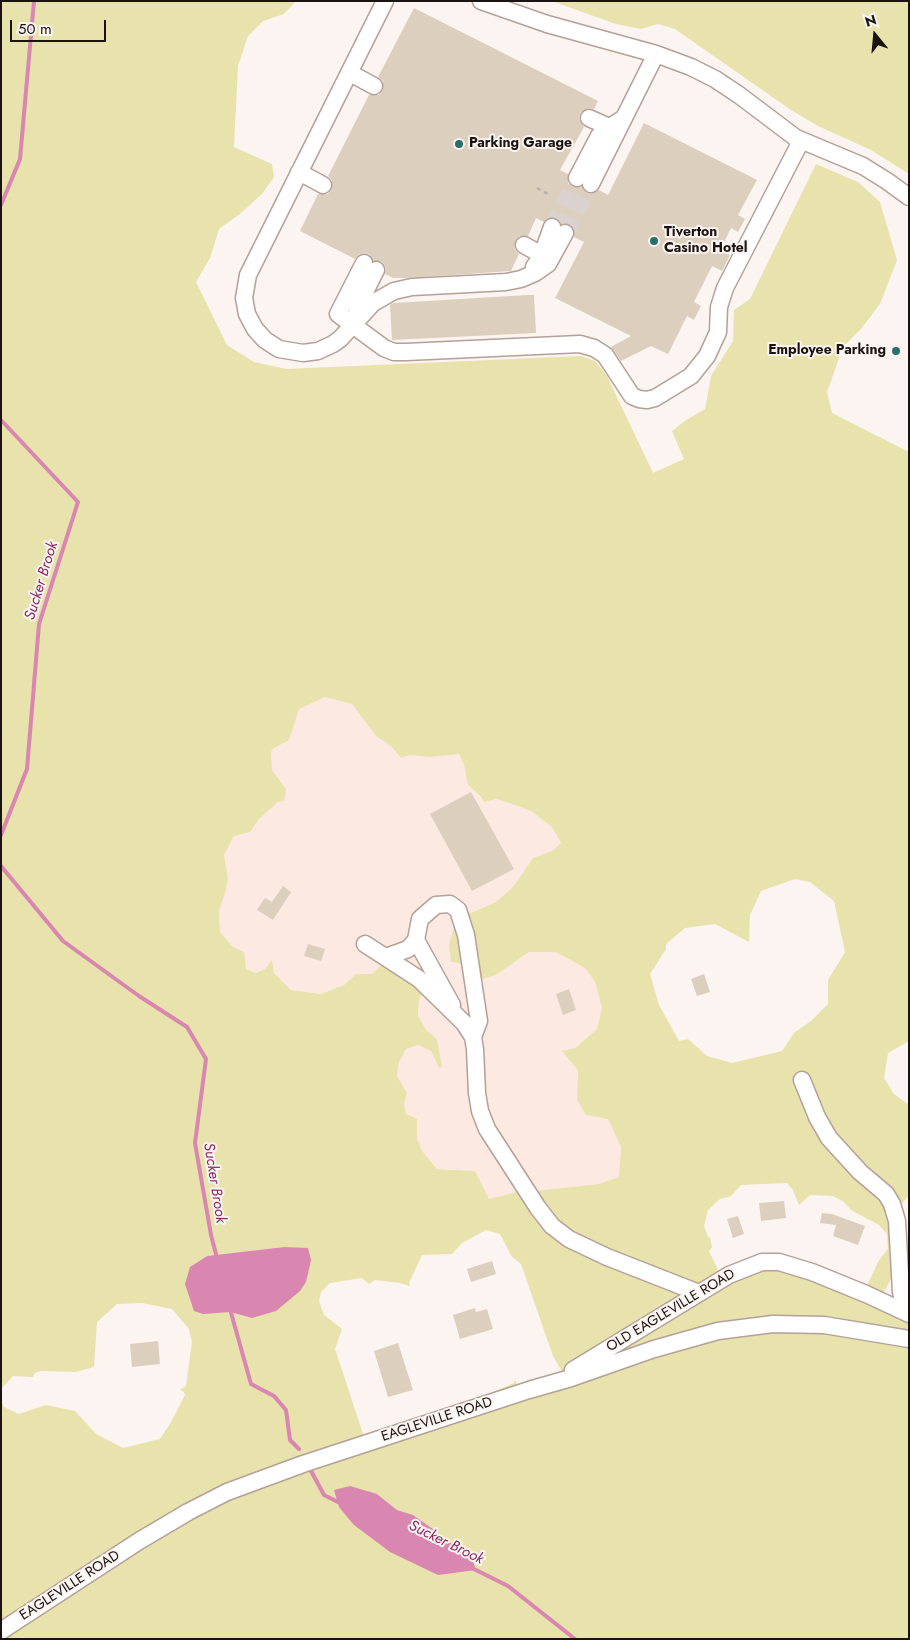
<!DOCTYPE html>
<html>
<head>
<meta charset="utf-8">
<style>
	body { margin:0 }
	#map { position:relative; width:910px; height:1640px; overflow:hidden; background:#fcf4f0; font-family:Jost,sans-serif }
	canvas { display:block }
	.frame { position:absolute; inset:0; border:2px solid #1a1310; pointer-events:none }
	.north { position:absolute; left:850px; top:10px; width:50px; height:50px; -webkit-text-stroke:4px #fcf4f0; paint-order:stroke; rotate:343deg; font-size:14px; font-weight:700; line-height:20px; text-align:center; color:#1a1310 }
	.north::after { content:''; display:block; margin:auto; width:18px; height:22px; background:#1a1310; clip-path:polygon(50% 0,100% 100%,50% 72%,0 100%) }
	.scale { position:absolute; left:10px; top:20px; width:96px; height:22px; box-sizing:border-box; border:2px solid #1a1310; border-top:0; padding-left:6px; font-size:15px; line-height:18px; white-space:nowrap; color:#1a1310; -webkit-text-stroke:4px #fcf4f0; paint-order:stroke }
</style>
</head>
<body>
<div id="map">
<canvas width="910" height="1640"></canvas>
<div class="frame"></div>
<div class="north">N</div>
<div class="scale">50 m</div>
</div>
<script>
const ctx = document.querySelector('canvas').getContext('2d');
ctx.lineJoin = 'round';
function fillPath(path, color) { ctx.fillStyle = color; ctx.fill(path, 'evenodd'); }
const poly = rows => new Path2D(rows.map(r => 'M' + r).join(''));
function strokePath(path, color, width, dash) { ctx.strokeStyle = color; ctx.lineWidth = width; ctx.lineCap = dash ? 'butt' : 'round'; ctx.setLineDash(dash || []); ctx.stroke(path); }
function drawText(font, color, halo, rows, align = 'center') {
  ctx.font = font + ' Jost,sans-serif'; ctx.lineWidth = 4; ctx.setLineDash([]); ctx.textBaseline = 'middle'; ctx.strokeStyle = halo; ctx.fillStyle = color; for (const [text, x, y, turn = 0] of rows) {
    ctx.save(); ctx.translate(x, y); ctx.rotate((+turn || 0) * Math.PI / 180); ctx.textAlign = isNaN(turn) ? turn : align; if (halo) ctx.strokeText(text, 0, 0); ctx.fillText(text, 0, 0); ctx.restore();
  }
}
fillPath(poly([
	[325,697,352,704,376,736,392,747,401,758,410,755,429,757,459,753,464,764,468,785,484,802,496,799,515,805,531,811,552,827,561,843,552,851,533,858,514,886,496,902,471,913,451,962,459,963,468,969,496,975,529,952,556,952,585,968,595,982,602,1008,597,1029,575,1048,563,1052,578,1070,577,1100,608,1119,621,1147,619,1178,599,1184,534,1191,524,1190,489,1199,475,1171,437,1169,422,1151,406,1114,404,1104,407,1093,397,1076,399,1062,406,1049,418,1045,431,1051,439,1068,437,1039,427,1031,418,1016,419,999,372,974,356,974,344,985,321,994,291,990,274,973,272,961,265,969,256,973,246,969,243,952,233,947,220,932,219,911,226,890,228,878,224,855,234,836,250,832,259,819,278,802,286,789,272,770,271,752,272,750,289,740,298,709]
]), '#fbe9e2');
fillPath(poly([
	[1,1,296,1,284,14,263,21,248,36,238,66,234,147,272,164,274,177,262,194,241,213,219,229,210,258,196,282,227,345,254,362,286,369,581,356,595,361,607,376,653,473,684,459,672,431,686,420,705,409,711,376,733,341,734,310,750,299,816,164,858,182,880,202,897,260,880,304,861,329,843,347,827,392,832,413,909,452,909,1041,888,1053,884,1078,894,1094,909,1105,909,1195,893,1215,894,1234,908,1246,882,1296,909,1312,909,1639,1,1639,1,1401,4,1407,19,1414,46,1405,75,1411,96,1434,123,1448,160,1439,171,1422,185,1395,184,1392,180,1390,186,1386,192,1342,189,1329,172,1309,142,1303,117,1304,97,1322,94,1367,76,1372,41,1371,35,1373,33,1377,13,1376,1,1389],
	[325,697,352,704,376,736,392,747,401,758,410,755,429,757,459,754,464,764,468,785,481,797,484,802,496,799,515,805,531,811,552,827,561,843,552,851,533,858,514,886,496,902,471,913,459,909,449,945,451,962,459,963,468,969,479,980,496,975,529,952,556,952,585,968,595,982,602,1008,597,1029,575,1048,562,1051,578,1070,577,1100,586,1115,608,1119,621,1147,619,1177,599,1184,534,1191,524,1190,489,1199,475,1171,437,1169,422,1151,417,1139,417,1119,406,1114,404,1104,407,1093,397,1076,399,1062,406,1049,418,1045,431,1051,439,1068,442,1067,437,1039,427,1031,418,1016,419,999,425,988,386,961,372,974,356,974,344,985,321,994,291,990,274,973,272,960,265,969,256,973,246,969,244,952,233,947,220,932,219,911,226,890,228,878,224,855,234,836,250,832,259,819,278,802,284,801,286,789,272,770,271,752,273,749,289,740,299,709],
	[795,879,810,882,834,901,845,952,828,980,828,1004,812,1020,794,1033,782,1051,732,1063,707,1056,688,1039,679,1041,659,1005,650,974,666,949,666,944,685,928,715,924,749,942,750,915,761,891],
	[787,1183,793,1190,799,1205,810,1195,833,1196,844,1202,851,1210,879,1225,887,1234,888,1249,879,1260,865,1290,774,1260,721,1276,709,1251,712,1247,710,1238,708,1237,704,1226,708,1210,720,1199,731,1196,741,1185],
	[486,1230,500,1234,512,1257,521,1264,553,1356,564,1375,519,1391,515,1379,514,1383,463,1405,445,1408,446,1415,365,1440,335,1349,342,1329,324,1315,319,1301,321,1292,330,1283,362,1278,369,1284,375,1280,400,1283,410,1286,409,1283,422,1255,452,1254,462,1243],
	[284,1247,276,1310,252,1318,230,1312,190,1267,207,1256],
	[377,1494,397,1510,413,1515,433,1529,441,1539,469,1550,340,1507],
	[552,1,909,1,909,174,871,150,818,126,791,110,675,29,658,24,641,29,616,24]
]), '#e8e2ac');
fillPath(poly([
	[284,1247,308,1248,311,1260,306,1282,300,1291,276,1311,252,1318,230,1312,203,1314,194,1311,185,1284,190,1267,207,1256],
	[350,1486,377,1494,397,1510,413,1515,433,1529,441,1539,469,1550,476,1570,438,1575,390,1552,354,1525,339,1507,334,1490]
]), '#d986b0');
strokePath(poly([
	[1,205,20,159,34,1],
	[1,420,78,502,39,624,27,769,1,835],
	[1,866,63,941,139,996,187,1027,206,1059,195,1143,211,1235,217,1258],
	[230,1309,251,1384,274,1396,286,1410,290,1440,299,1449],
	[310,1469,324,1495,342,1504],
	[472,1568,508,1586,575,1639]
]), '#d986b0', 4);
fillPath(poly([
	[414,8,598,101,594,109,588,108,580,113,579,119,584,127,560,170,568,174,568,183,573,187,582,187,587,193,592,194,599,190,608,195,644,123,757,180,738,215,745,219,738,232,731,228,720,250,730,255,722,271,712,266,694,302,701,306,694,320,687,316,668,354,651,346,621,361,611,347,631,336,555,298,584,242,574,237,574,228,570,225,561,224,555,217,550,217,544,222,536,218,528,236,519,236,516,240,514,246,516,251,519,254,511,271,408,278,393,278,385,274,386,269,384,264,380,261,373,261,369,254,363,253,358,255,355,259,300,231,318,194,328,194,332,189,332,180,328,176,369,95,379,95,383,90,383,81,378,77],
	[527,295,534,295,536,333,392,340,390,305,394,303],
	[471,792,514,869,472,891,430,814],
	[283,886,291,892,273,920,257,910,265,898,272,902],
	[308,944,325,949,321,961,304,956],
	[704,974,710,992,697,996,691,979],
	[569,989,576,1010,563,1015,556,994],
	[784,1201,786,1218,761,1221,759,1203],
	[822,1213,832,1214,865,1226,858,1245,833,1236,836,1225,820,1223],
	[738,1216,744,1234,733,1238,727,1219],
	[492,1261,496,1274,471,1282,467,1269],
	[475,1308,476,1312,487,1309,493,1329,460,1339,453,1315],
	[158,1341,160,1364,132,1367,130,1344],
	[398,1343,413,1390,388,1397,374,1351]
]), '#dccfbe');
strokePath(poly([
	[552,227,577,178],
	[565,233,591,184]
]), '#dad2ce', 16, [16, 8]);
const minor = poly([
	[385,1,248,275,244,298,247,314,255,329,265,340,279,349,303,353,318,351,333,344,340,339,373,303,394,291,412,287,506,282,521,279,535,273,548,264,565,233],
	[481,1,547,24,656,54,691,67,715,79,739,95,796,138,863,166,887,181,909,197],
	[350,73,374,86],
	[589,118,609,127],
	[299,172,323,185],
	[577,178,599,136,605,130,624,118],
	[591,184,656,54],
	[524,245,542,255],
	[364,263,338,314,384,348,394,352,406,352,580,344,594,348,605,355,632,396,639,399,647,400,655,398,691,376,707,356,718,332,719,307,725,288,801,141],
	[534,267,542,255,552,227],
	[355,318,363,296,376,270],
	[416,940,452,1005],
	[365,944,419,979,464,1023,473,1037,475,1049,477,1093,480,1111,487,1129,538,1208,552,1226,569,1239,607,1257,699,1293],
	[386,957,408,949,416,940,420,919,436,905,450,904,458,910,466,935,479,1021,473,1037],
	[802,1080,817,1117,829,1138,860,1172,886,1194,892,1204,897,1221,901,1292,906,1312],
	[573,1370,729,1275,762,1262,779,1262,812,1272,866,1294,909,1314],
	[1,1631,139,1541,188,1512,227,1492,303,1464,529,1390,571,1378,654,1349,718,1331,773,1324,824,1325,909,1339]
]);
strokePath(minor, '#b4a098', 19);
strokePath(poly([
	[537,188,548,194]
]), '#b6afab', 2.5, [4, 4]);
strokePath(minor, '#fff', 16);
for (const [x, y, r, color] of [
	[459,144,5,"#27706b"],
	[654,241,5,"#27706b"],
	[896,351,5,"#27706b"]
]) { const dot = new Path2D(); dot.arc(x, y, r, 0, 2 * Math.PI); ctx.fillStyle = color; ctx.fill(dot); strokePath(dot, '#fcf4f0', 2); }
drawText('bold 14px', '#1a1310', '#fcf4f0', [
	["Parking Garage",469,144],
	["Tiverton",664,233],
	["Casino Hotel",664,249],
	["Employee Parking",886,351,"right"]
], 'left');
drawText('14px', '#1a1310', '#fcf4f0', [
	["OLD EAGLEVILLE ROAD",671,1311,-31],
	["EAGLEVILLE ROAD",437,1420,-18],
	["EAGLEVILLE ROAD",70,1586,-33]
]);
drawText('italic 15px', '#892861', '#fcf4f0', [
	["Sucker Brook",42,581,-73],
	["Sucker Brook",214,1183,81],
	["Sucker Brook",446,1543,26]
]);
</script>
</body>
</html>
